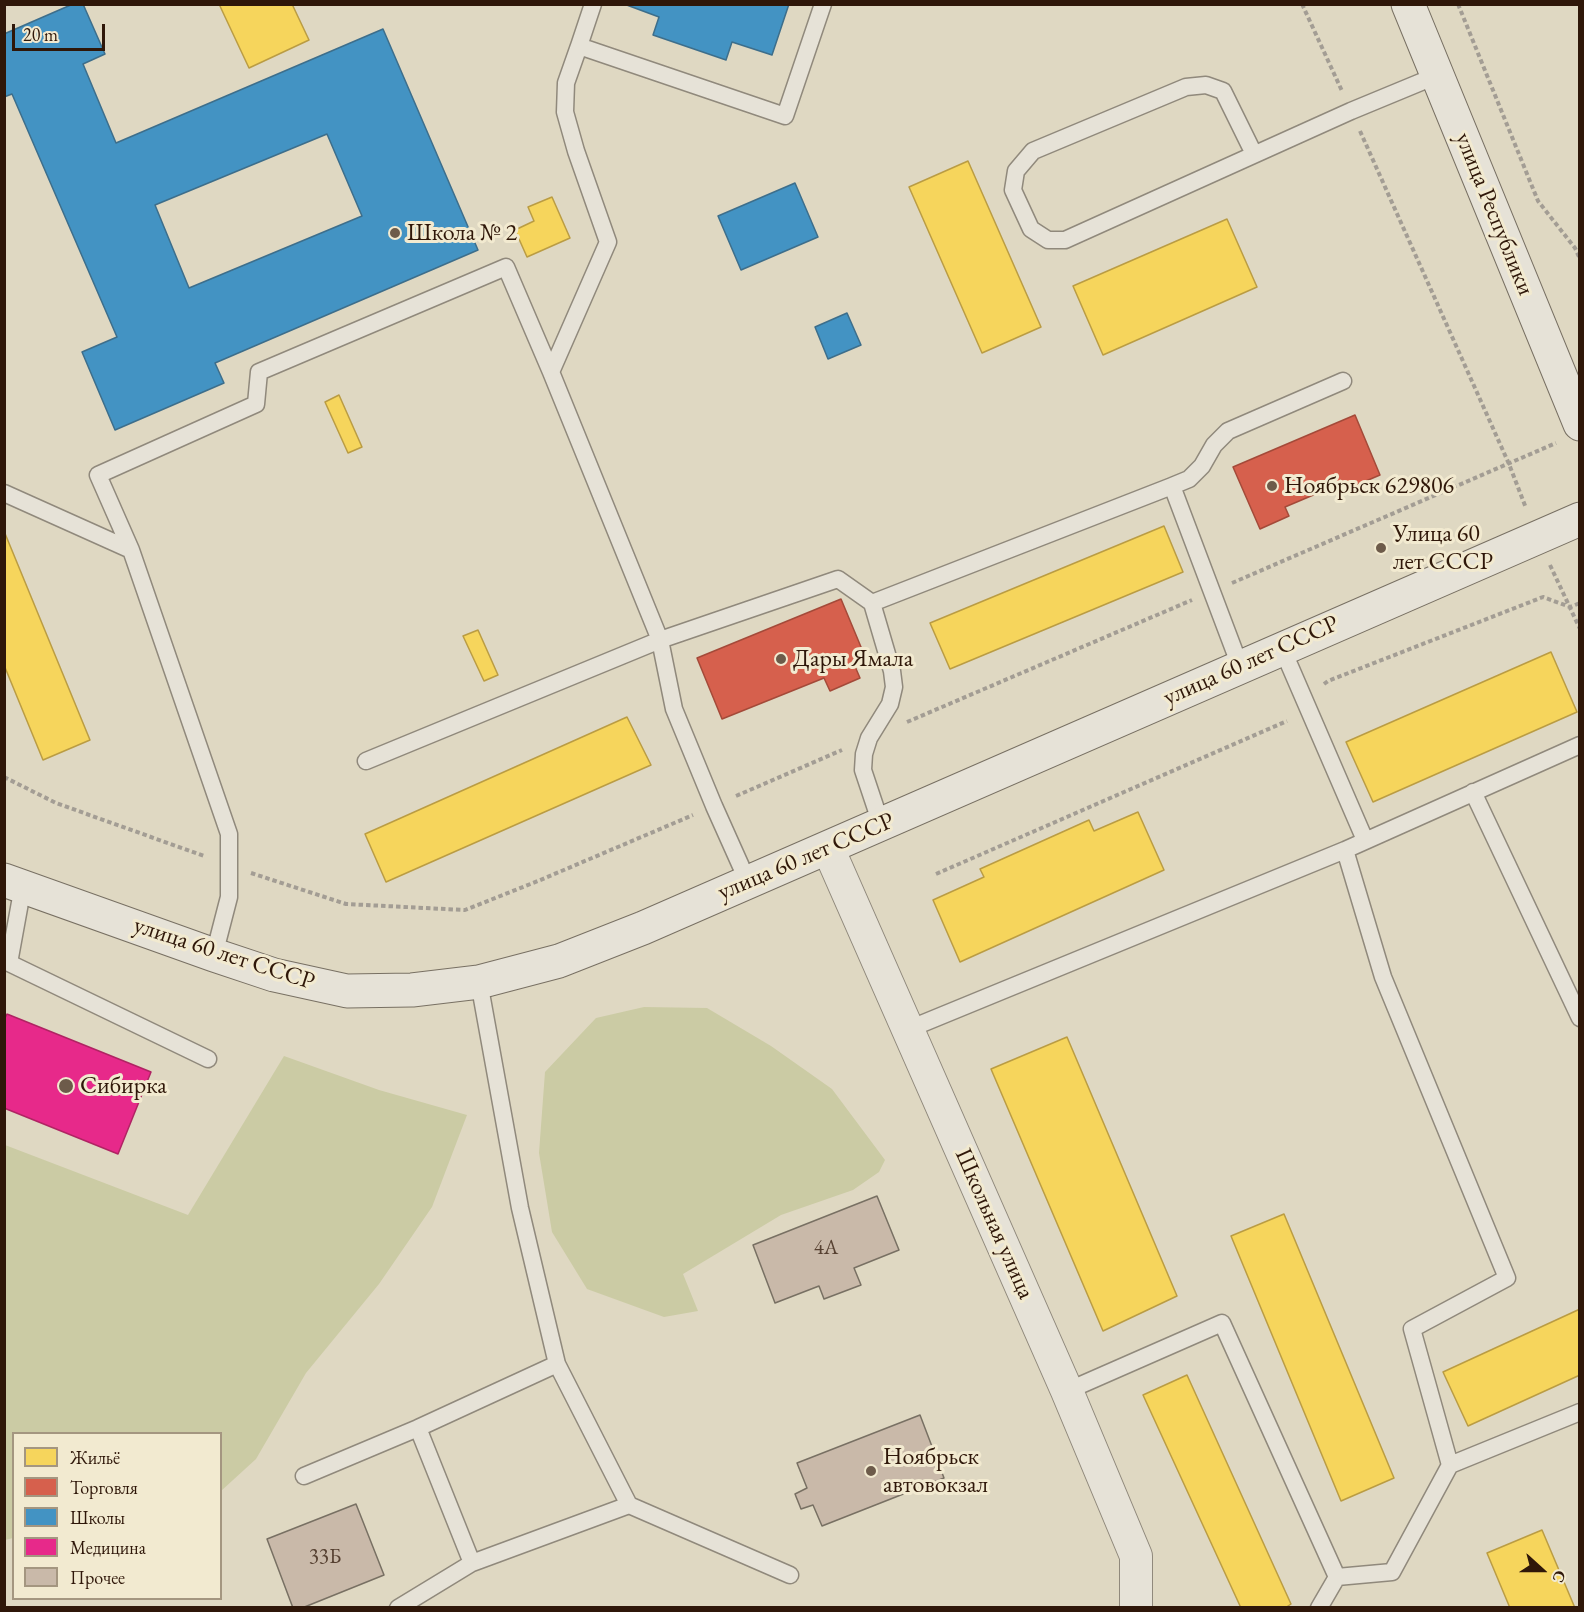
<!DOCTYPE html>
<html>
<head>
<meta charset="utf-8">
<style>
	body { margin:0 }
	#map { position:relative; width:1584px; height:1612px; overflow:hidden; background:#dfd8c2; font-family:"EB Garamond",serif }
	canvas { display:block }
	.frame { position:absolute; inset:0; border:6px solid #2f1709; pointer-events:none }
	.legend { position:absolute; left:12px; top:1432px; width:210px; height:168px; box-sizing:border-box; background:#f2ead0; border:2px solid #a49680; margin:0; padding:8px 10px; list-style:none; font-size:18px; color:#2f1709 }
	.legend li { display:flex; align-items:center; gap:12px; height:30px }
	.legend b { width:30px; border:2px solid #a49680 }
	.north { position:absolute; left:1512px; top:1540px; width:60px; height:60px; -webkit-text-stroke:4px #f2ead0; paint-order:stroke; rotate:111deg; font-size:16px; font-weight:700; line-height:24px; text-align:center; color:#2f1709 }
	.north::after { content:''; display:block; margin:auto; width:21px; height:27px; background:#2f1709; clip-path:polygon(50% 0,100% 100%,50% 72%,0 100%) }
	.scale { position:absolute; left:12px; top:24px; width:93px; height:27px; box-sizing:border-box; border:3px solid #2f1709; border-top:0; padding-left:8px; font-size:18px; line-height:21px; white-space:nowrap; color:#2f1709; -webkit-text-stroke:4px #f2ead0; paint-order:stroke }
</style>
</head>
<body>
<div id="map">
<canvas width="1584" height="1612"></canvas>
<div class="frame"></div>
<ul class="legend">
<li><b style="height:16px;background:#f6d55c"></b>Жильё</li>
<li><b style="height:16px;background:#d6604d"></b>Торговля</li>
<li><b style="height:16px;background:#4393c3"></b>Школы</li>
<li><b style="height:16px;background:#e7298a"></b>Медицина</li>
<li><b style="height:16px;background:#c9b9a9"></b>Прочее</li>
</ul>
<div class="north">С</div>
<div class="scale">20 m</div>
</div>
<script>
const ctx = document.querySelector('canvas').getContext('2d');
ctx.lineJoin = 'round';
function fillPath(path, color) { ctx.fillStyle = color; ctx.fill(path, 'evenodd'); }
const poly = rows => new Path2D(rows.map(r => 'M' + r).join(''));
function strokePath(path, color, width, dash) { ctx.strokeStyle = color; ctx.lineWidth = width; ctx.lineCap = dash ? 'butt' : 'round'; ctx.setLineDash(dash || []); ctx.stroke(path); }
function drawText(font, color, halo, rows, align = 'center') {
  ctx.font = font + ' "EB Garamond",serif'; ctx.lineWidth = 6; ctx.setLineDash([]); ctx.textBaseline = 'middle'; ctx.strokeStyle = halo; ctx.fillStyle = color; for (const [text, x, y, turn = 0] of rows) {
    ctx.save(); ctx.translate(x, y); ctx.rotate((+turn || 0) * Math.PI / 180); ctx.textAlign = isNaN(turn) ? turn : align; if (halo) ctx.strokeText(text, 0, 0); ctx.fillText(text, 0, 0); ctx.restore();
  }
}
fillPath(poly([
	[644,1007,707,1008,771,1046,832,1089,885,1160,879,1172,853,1190,781,1215,683,1274,698,1311,664,1317,587,1289,552,1232,539,1153,545,1072,596,1018],
	[284,1056,379,1090,467,1115,432,1207,379,1284,306,1373,256,1459,221,1491,220,1434,14,1434,13,1538,5,1540,5,1145,188,1215]
]), '#cbcba4');
const homes = poly([
	[219,4,292,4,309,40,249,68,219,4],
	[968,161,1041,327,982,353,909,187,968,161],
	[552,197,570,238,527,257,515,230,534,221,528,207,552,197],
	[1227,219,1257,287,1103,355,1073,286,1227,219],
	[339,395,362,447,348,453,325,402,339,395],
	[1164,526,1183,572,950,669,930,623,1164,526],
	[4,531,90,740,43,760,4,665,4,531],
	[478,630,498,675,484,681,463,636,478,630],
	[1551,652,1577,712,1373,802,1346,742,1551,652],
	[627,717,651,765,386,882,365,834,627,717],
	[1138,812,1164,870,960,962,933,900,984,877,980,869,1089,820,1094,831,1138,812],
	[1067,1037,1177,1296,1103,1331,991,1069,1067,1037],
	[1284,1214,1394,1478,1341,1501,1231,1236,1284,1214],
	[1580,1309,1580,1375,1468,1426,1443,1372,1580,1309],
	[1187,1375,1291,1604,1285,1608,1241,1608,1143,1395,1187,1375],
	[1542,1530,1575,1608,1510,1608,1487,1553,1542,1530]
]);
fillPath(homes, '#f6d55c');
strokePath(homes, '#ba9c43', 1.5);
const shops = poly([
	[1355,415,1380,475,1347,489,1344,482,1285,507,1289,516,1260,529,1233,467,1355,415],
	[841,599,866,659,854,664,860,678,830,691,824,678,722,719,697,658,841,599]
]);
fillPath(shops, '#d6604d');
strokePath(shops, '#a44a39', 1.5);
const schools = poly([
	[73,4,83,4,105,54,83,64,116,143,383,29,478,250,215,363,224,383,115,430,82,352,117,337,12,94,4,97,4,34,73,4],
	[327,134,362,216,189,288,155,205,327,134],
	[624,4,789,4,772,55,732,42,726,60,653,35,659,17,624,4],
	[795,183,818,237,741,270,718,216,795,183],
	[847,313,861,345,828,359,815,327,847,313]
]);
fillPath(schools, '#4393c3');
strokePath(schools, '#3d6e8b', 1.5);
const health = poly([
	[7,1014,151,1072,118,1154,4,1108,4,1020,7,1014]
]);
fillPath(health, '#e7298a');
strokePath(health, '#b02463', 1.5);
const building = poly([
	[877,1196,899,1250,854,1268,861,1285,824,1299,819,1286,775,1303,753,1245,877,1196],
	[920,1415,944,1478,822,1526,813,1505,801,1509,795,1494,807,1488,797,1463,920,1415],
	[356,1504,384,1575,302,1608,293,1608,267,1539,356,1504]
]);
fillPath(building, '#c9b9a9');
strokePath(building, '#787063', 1.5);
const lane = poly([
	[593,4,579,46,785,116,823,4],
	[1254,154,1223,91,1206,85,1186,87,1033,151,1016,171,1013,190,1031,229,1048,240,1065,240,1351,111,1438,75],
	[551,372,608,242,576,151,565,112,566,83,579,46],
	[4,493,131,550,229,834,229,897,214,955],
	[131,550,98,475,256,404,259,372,506,267,551,372,660,640,674,709,714,806,748,882],
	[1282,648,1365,840],
	[1240,666,1172,486,1189,479,1202,466,1214,445,1228,431,1343,381],
	[366,761,660,640,838,579,872,603],
	[1473,792,1580,1018],
	[881,824,863,770,864,754,869,738,890,704,894,687,892,671,872,603,1172,486],
	[1345,850,1383,977,1507,1278,1412,1329,1450,1465],
	[23,886,9,963,208,1059],
	[479,982,520,1208,557,1364,629,1505,790,1575],
	[909,1029,1345,850,1580,745],
	[1067,1391,1222,1323,1337,1577],
	[418,1428,472,1563],
	[304,1476,418,1428,557,1364],
	[398,1608,472,1563,629,1505],
	[1319,1608,1337,1577,1392,1572,1450,1465,1580,1412]
]);
const street = poly([
	[828,848,1067,1391,1136,1556,1136,1608]
]);
const secondary = poly([
	[1408,4,1580,424],
	[4,880,214,955,274,975,347,991,412,990,479,982,559,961,643,928,1580,519]
]);
strokePath(lane, '#90897c', 19);
strokePath(street, '#90897c', 34);
strokePath(secondary, '#787063', 35);
strokePath(poly([
	[1302,4,1342,91],
	[1458,4,1538,201,1575,248,1580,259],
	[1360,131,1509,464,1526,508],
	[1550,565,1580,629],
	[1232,583,1556,443],
	[1324,684,1328,681,1543,597,1570,607,1580,603],
	[907,722,1192,600],
	[4,777,56,803,204,856],
	[736,796,842,750],
	[251,873,346,904,465,910,538,881,693,815],
	[936,874,1287,721]
]), '#a39d94', 4, [4.5, 3]);
strokePath(lane, '#e6e2d7', 16);
strokePath(street, '#e6e2d7', 32);
strokePath(secondary, '#e6e2d7', 33);
for (const [x, y, r, color] of [
	[395,233,6,"#6d5b4a"],
	[1272,486,6,"#6d5b4a"],
	[1381,548,6,"#6d5b4a"],
	[781,659,6,"#6d5b4a"],
	[66,1086,8,"#6d5b4a"],
	[871,1471,6,"#6d5b4a"]
]) { const dot = new Path2D(); dot.arc(x, y, r, 0, 2 * Math.PI); ctx.fillStyle = color; ctx.fill(dot); strokePath(dot, '#f2ead0', 2); }
drawText('21px', '#564031', null, [
	["4А",826,1248],
	["33Б",325,1557]
]);
drawText('24px', '#2f1709', '#f2ead0', [
	["улица Республики",1494,214,68],
	["улица 60 лет СССР",1251,661,-24],
	["улица 60 лет СССР",806,857,-23],
	["улица 60 лет СССР",224,954,18],
	["Школьная улица",994,1224,66]
]);
drawText('24px', '#2f1709', '#f2ead0', [
	["Школа № 2",407,233],
	["Ноябрьск 629806",1284,486],
	["Улица 60",1393,534],
	["лет СССР",1393,562],
	["Дары Ямала",793,659],
	["Сибирка",80,1086],
	["Ноябрьск",883,1457],
	["автовокзал",883,1485]
], 'left');
</script>
</body>
</html>
